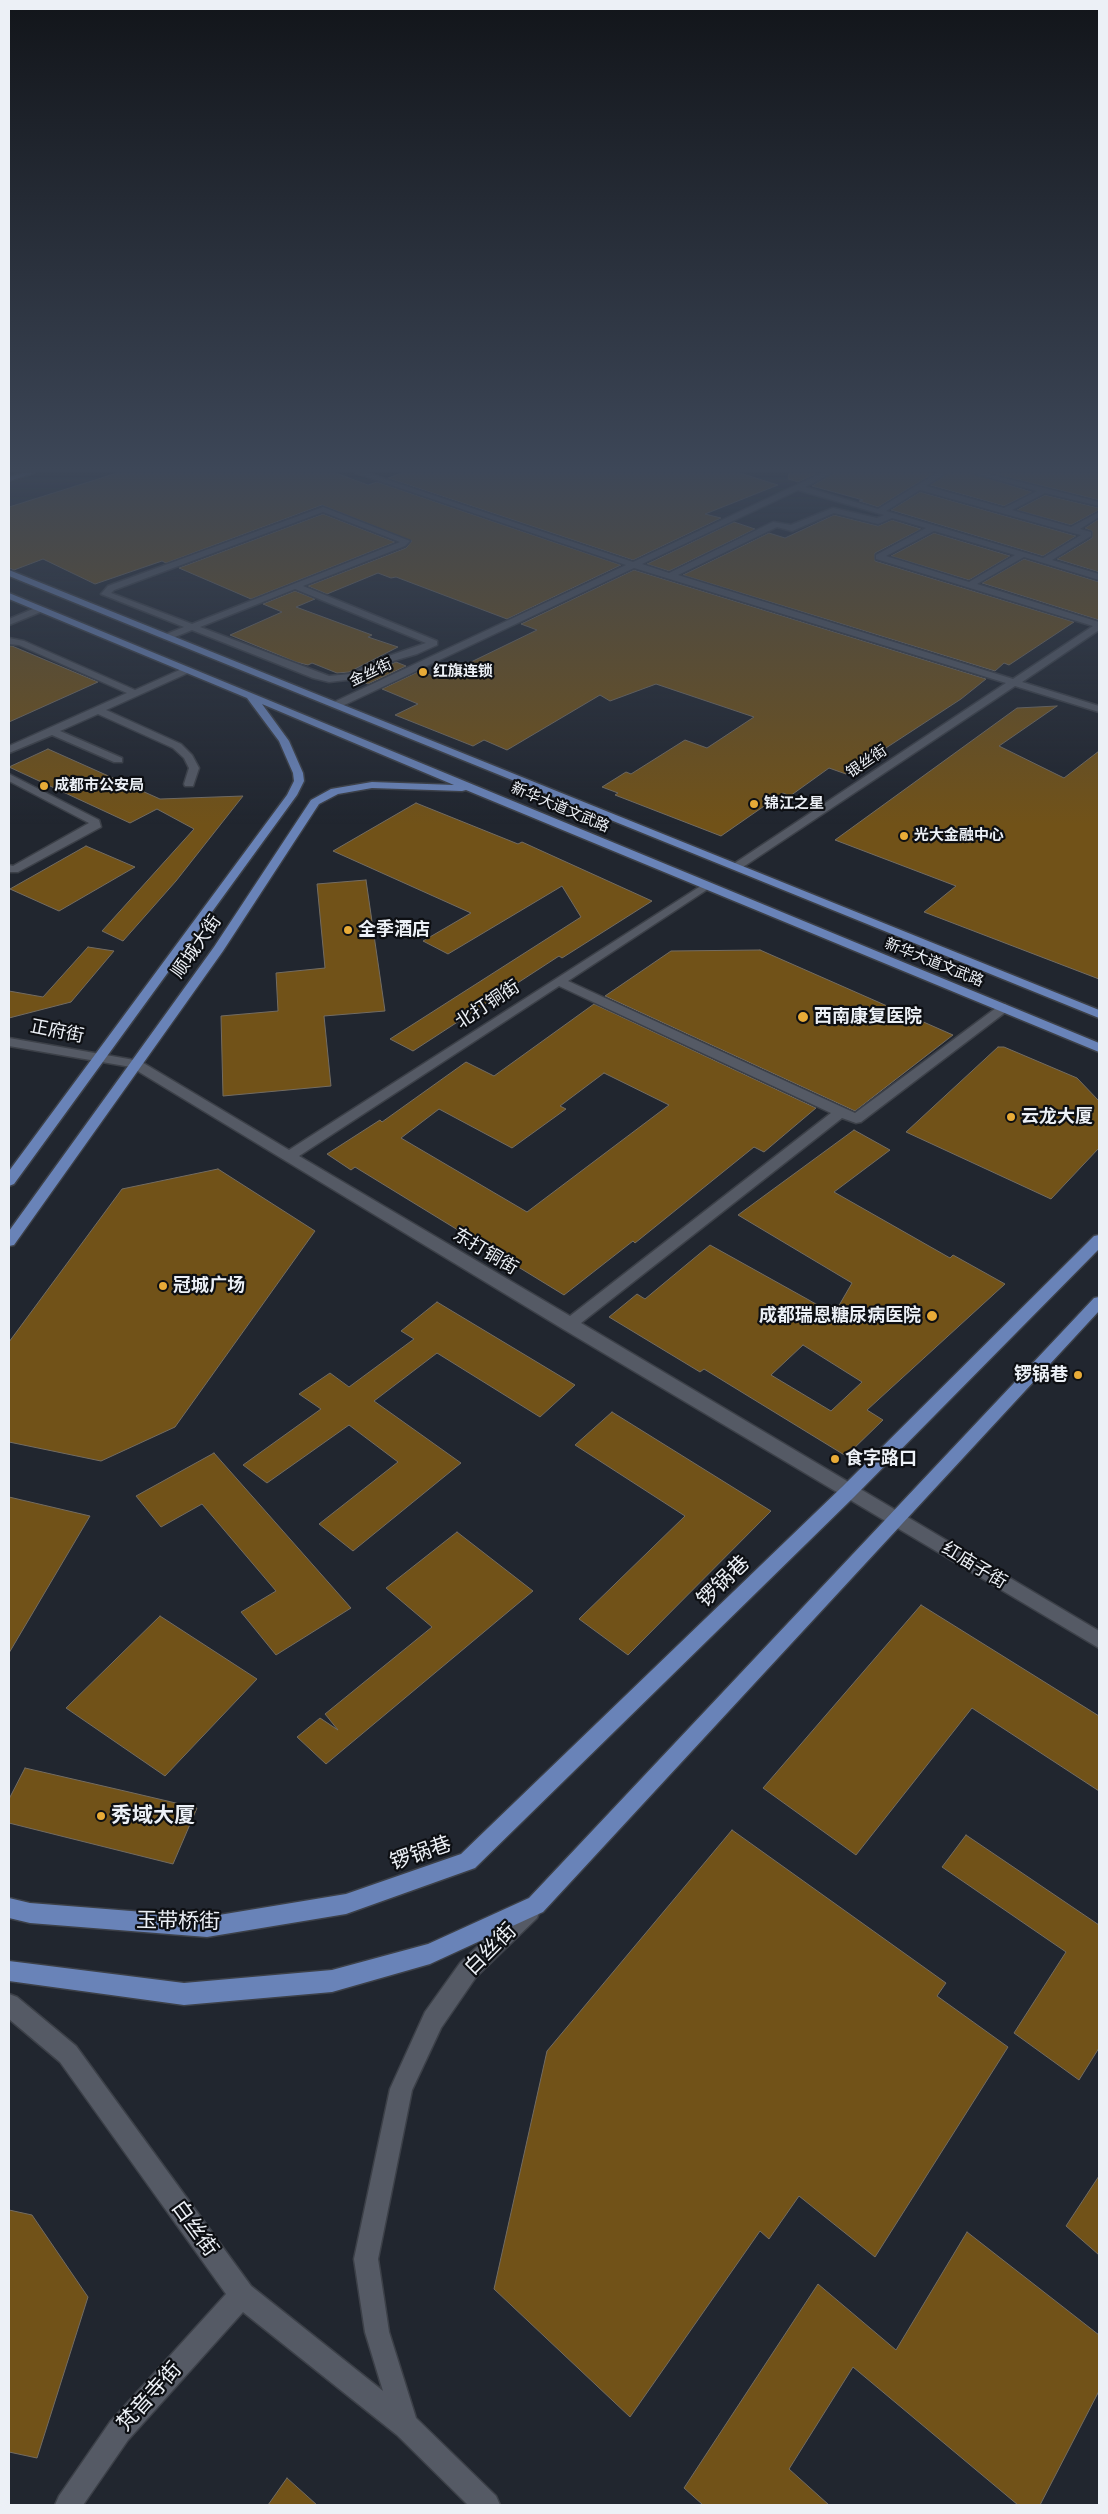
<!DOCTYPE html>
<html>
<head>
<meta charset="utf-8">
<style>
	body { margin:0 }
	#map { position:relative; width:1108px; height:2514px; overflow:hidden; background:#21262f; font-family:"Archivo Narrow",sans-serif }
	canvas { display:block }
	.frame { position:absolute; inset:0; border:10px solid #ecf0f6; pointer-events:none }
</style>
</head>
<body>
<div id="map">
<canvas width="1108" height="2514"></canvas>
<div class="frame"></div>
</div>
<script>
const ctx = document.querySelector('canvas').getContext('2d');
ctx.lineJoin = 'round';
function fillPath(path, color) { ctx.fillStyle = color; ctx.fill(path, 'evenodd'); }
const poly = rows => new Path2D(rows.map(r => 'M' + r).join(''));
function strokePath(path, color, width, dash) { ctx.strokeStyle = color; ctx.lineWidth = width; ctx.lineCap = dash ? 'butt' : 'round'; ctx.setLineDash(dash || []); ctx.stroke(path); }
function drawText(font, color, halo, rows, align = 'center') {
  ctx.font = font + ' "Archivo Narrow","Noto Sans SC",sans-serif'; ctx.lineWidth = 4.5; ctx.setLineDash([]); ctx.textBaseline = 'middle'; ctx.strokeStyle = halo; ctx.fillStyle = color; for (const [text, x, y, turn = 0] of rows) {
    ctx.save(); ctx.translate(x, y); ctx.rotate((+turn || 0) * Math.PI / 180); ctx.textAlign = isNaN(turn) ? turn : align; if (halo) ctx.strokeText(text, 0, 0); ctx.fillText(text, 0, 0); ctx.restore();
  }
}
const building = poly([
	[117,473,336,473,368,485,377,482,621,565,507,619,396,577,391,578,378,573,327,594,308,586,406,548,412,541,322,505,166,563,162,561,95,584,43,559,14,570,9,568,9,507,117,473],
	[402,473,740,473,778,485,705,514,721,518,633,560,388,478,402,473],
	[789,473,818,473,798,482,788,479,789,473],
	[834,473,934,473,878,507,859,501,863,500,812,486,834,473],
	[948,473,971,473,1032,492,1004,506,930,485,948,473],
	[991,473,1099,473,1099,500,991,473],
	[920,492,1069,534,1076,536,1043,556,891,510,920,492],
	[1045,495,1099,508,1099,510,1071,525,1017,510,1045,495],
	[323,514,395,542,251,599,179,568,323,514],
	[834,515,878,526,892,520,921,529,875,553,875,561,1074,622,1009,665,1004,663,995,671,683,575,769,533,785,538,834,515],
	[1099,519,1099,572,1057,559,1092,538,1092,531,1085,528,1099,519],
	[734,522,755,529,669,571,647,564,734,522],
	[934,533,1010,556,969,580,891,556,934,533],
	[1024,559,1099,582,1099,620,982,583,1024,559],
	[634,570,986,679,961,699,846,774,829,768,790,796,783,793,721,836,615,795,618,793,602,787,626,772,631,774,685,740,707,748,754,717,656,684,610,701,600,695,507,750,484,740,473,746,395,715,418,704,382,689,420,671,438,678,537,630,521,624,634,570],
	[295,591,315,599,296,607,372,635,368,637,398,647,349,672,337,673,312,663,308,665,296,662,230,635,282,612,263,604,295,591],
	[9,646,12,646,98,682,9,722,9,646],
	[396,662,406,666,368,684,358,680,396,662],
	[1057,706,999,746,1064,778,1099,751,1099,979,924,912,956,886,835,840,1017,708,1057,706],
	[48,749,160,799,243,796,176,881,123,941,102,931,194,829,157,809,130,823,9,767,48,749],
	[416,803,518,844,522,842,652,901,562,958,559,956,413,1051,390,1039,581,917,562,886,448,954,423,941,471,913,333,851,416,803],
	[86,846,135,867,59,911,10,889,86,846],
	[366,880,385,1011,324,1016,331,1086,223,1096,221,1016,278,1011,276,973,325,968,317,884,366,880],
	[88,947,114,951,71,1002,9,1018,9,991,43,997,88,947],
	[760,950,953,1035,855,1111,605,996,671,951,760,950],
	[594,1004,816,1108,764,1152,754,1147,635,1243,633,1241,564,1295,355,1167,351,1170,327,1154,380,1120,382,1122,466,1062,494,1076,594,1004],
	[604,1073,669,1105,527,1212,401,1138,439,1109,512,1148,566,1109,560,1106,604,1073],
	[998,1047,1004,1047,1077,1078,1099,1101,1099,1148,1051,1199,906,1132,998,1047],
	[854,1130,890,1150,834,1192,950,1258,953,1255,1005,1284,867,1410,883,1420,846,1456,704,1369,700,1372,609,1317,637,1294,645,1299,710,1245,834,1314,852,1283,738,1215,854,1130],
	[803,1345,862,1382,831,1411,771,1375,803,1345],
	[218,1169,315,1231,175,1427,101,1461,9,1442,9,1342,122,1189,218,1169],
	[437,1302,575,1385,540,1417,437,1353,374,1401,461,1463,353,1551,319,1524,398,1462,349,1425,267,1483,243,1465,321,1409,299,1394,330,1373,349,1387,414,1339,401,1331,437,1302],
	[612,1412,771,1511,628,1655,579,1619,685,1516,575,1445,612,1412],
	[214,1453,351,1608,276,1655,241,1612,276,1591,202,1504,161,1527,136,1496,214,1453],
	[9,1497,90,1516,9,1653,9,1497],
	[457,1532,533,1591,326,1764,297,1737,320,1718,338,1730,325,1714,432,1627,386,1588,457,1532],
	[921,1605,1099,1716,1099,1791,972,1708,856,1855,763,1788,921,1605],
	[160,1616,257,1679,165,1776,66,1708,160,1616],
	[25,1768,129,1792,197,1808,173,1864,9,1823,9,1799,25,1768],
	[732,1830,946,1983,937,1996,1008,2047,875,2257,799,2196,769,2239,760,2231,630,2417,494,2289,547,2051,732,1830],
	[966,1835,1099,1925,1099,2048,1079,2080,1014,2033,1066,1952,942,1867,966,1835],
	[1099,2176,1099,2255,1066,2226,1099,2176],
	[9,2210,32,2215,88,2297,37,2458,9,2452,9,2210],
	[967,2232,1099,2335,1099,2391,1040,2505,1018,2505,853,2367,789,2469,829,2505,703,2505,684,2488,818,2284,896,2350,967,2232],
	[287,2478,317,2505,268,2505,287,2478]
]);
fillPath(building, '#715218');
strokePath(building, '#736c62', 1);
const minor = poly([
	[356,473,367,473,633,562,822,473,832,473,805,487,878,509,937,473,946,473,926,486,1004,508,1037,491,973,473,985,473,1099,502,1099,506,1045,493,1012,510,1071,527,1099,512,1099,517,1080,529,1091,532,1091,536,1052,560,1099,574,1099,580,1024,557,977,584,1099,622,1099,630,1022,682,1099,706,1099,712,1015,686,740,869,732,869,732,865,1006,683,634,568,340,707,332,707,332,703,626,565,356,473],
	[798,490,884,515,877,518,833,508,791,525,773,522,669,573,642,564,798,490],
	[920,490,1069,532,1081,535,1043,558,886,511,920,490],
	[834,513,878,524,892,518,926,528,876,555,876,559,1093,626,1013,679,678,575,777,527,792,531,834,513],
	[934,531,1015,555,969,582,886,556,934,531],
	[323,507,410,541,405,546,303,586,437,641,437,645,417,654,386,663,355,679,329,682,313,678,192,630,170,639,164,639,164,635,184,627,101,594,108,586,323,507],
	[323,512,400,542,192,624,111,593,114,590,323,512],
	[295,589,426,643,380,659,350,674,329,676,200,627,295,589],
	[40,606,45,609,43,611,9,625,9,619,40,606],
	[9,638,24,641,135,690,184,668,190,668,190,672,106,710,181,744,192,755,199,768,193,786,185,786,184,784,189,768,184,758,173,748,98,714,60,731,122,758,122,762,114,762,52,735,9,753,9,746,127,693,19,645,9,644,9,638],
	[9,774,99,820,101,827,18,872,9,872,9,865,13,866,89,823,9,781,9,774],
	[707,882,713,885,711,887,568,981,855,1113,1000,1005,1005,1004,1011,1008,861,1122,856,1123,842,1118,581,1323,1099,1631,1099,1648,563,1329,131,1067,9,1046,9,1038,140,1061,289,1150,707,882],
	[559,986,831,1113,570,1316,299,1156,559,986],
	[530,1901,537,1904,540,1911,537,1918,476,1977,441,2028,412,2090,378,2259,389,2332,416,2418,496,2496,500,2505,468,2505,397,2435,243,2312,128,2440,83,2505,55,2505,59,2496,110,2422,226,2294,60,2062,9,2019,9,1994,17,1997,76,2046,251,2286,383,2391,365,2332,354,2259,390,2089,425,2012,460,1963,523,1904,530,1901]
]);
const major = poly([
	[23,473,34,473,9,481,9,477,23,473],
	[9,570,1099,1010,1099,1018,9,576,9,570],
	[9,593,1099,1043,1099,1052,466,790,462,791,372,788,338,794,319,804,223,951,14,1245,9,1246,9,1231,214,947,311,800,331,789,372,782,454,785,262,704,289,741,303,773,304,781,297,795,14,1184,9,1186,9,1171,287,795,294,781,293,773,279,741,247,698,9,599,9,593],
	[1099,1235,1099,1249,854,1497,475,1868,346,1914,207,1937,30,1923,9,1918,9,1898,30,1903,207,1917,346,1894,461,1854,842,1487,1094,1236,1099,1235],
	[1099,1297,1099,1311,543,1912,430,1964,332,1992,184,2005,9,1981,9,1961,184,1983,332,1970,428,1944,529,1898,1094,1298,1099,1297]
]);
strokePath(minor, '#3c4048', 3);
strokePath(major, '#3c4048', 3);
fillPath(minor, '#555a65');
fillPath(major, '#6983b8');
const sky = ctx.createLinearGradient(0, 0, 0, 825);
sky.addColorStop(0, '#12151a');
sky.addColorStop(0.57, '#3d4758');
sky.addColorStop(1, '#3d475800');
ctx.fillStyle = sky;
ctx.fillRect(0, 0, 1108, 825);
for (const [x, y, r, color] of [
	[423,672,5,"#e8ab37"],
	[44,786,5,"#e8ab37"],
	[754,804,5,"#e8ab37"],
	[904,836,5,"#e8ab37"],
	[348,930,5,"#e8ab37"],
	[803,1017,6,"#e8ab37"],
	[1011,1117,5,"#e8ab37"],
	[163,1286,5,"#e8ab37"],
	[932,1316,6,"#e8ab37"],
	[1078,1375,5,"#e8ab37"],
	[835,1459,5,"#e8ab37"],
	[101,1816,5,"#e8ab37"]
]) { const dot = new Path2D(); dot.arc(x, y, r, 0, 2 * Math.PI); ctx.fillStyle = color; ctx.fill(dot); strokePath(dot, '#0d0f13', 2); }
drawText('bold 15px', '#ecf0f6', '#0d0f13', [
	["红旗连锁",433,672],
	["成都市公安局",54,786],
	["锦江之星",764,804],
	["光大金融中心",914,836]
], 'left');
drawText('15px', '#ecf0f6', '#0d0f13', [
	["金丝街",371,673,-25],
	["银丝街",867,762,-34],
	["新华大道文武路",560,808,23],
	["新华大道文武路",934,963,22]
]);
drawText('bold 18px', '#ecf0f6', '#0d0f13', [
	["全季酒店",358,930],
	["西南康复医院",814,1017],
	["云龙大厦",1021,1117],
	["冠城广场",173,1286],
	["成都瑞恩糖尿病医院",921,1316,"right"],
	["锣锅巷",1068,1375,"right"],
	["食字路口",845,1459]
], 'left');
drawText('18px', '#ecf0f6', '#0d0f13', [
	["顺城大街",197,947,-55],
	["北打铜街",488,1005,-33],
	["正府街",57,1032,11],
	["东打铜街",485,1252,31],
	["红庙子街",974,1566,31]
]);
drawText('21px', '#ecf0f6', '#0d0f13', [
	["锣锅巷",724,1582,-44],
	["锣锅巷",421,1854,-19],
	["玉带桥街",178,1922,1],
	["白丝街",491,1950,-45],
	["白丝街",194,2229,54],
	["梵音寺街",150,2397,-48]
]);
drawText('bold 21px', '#ecf0f6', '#0d0f13', [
	["秀域大厦",111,1816]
], 'left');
</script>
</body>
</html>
